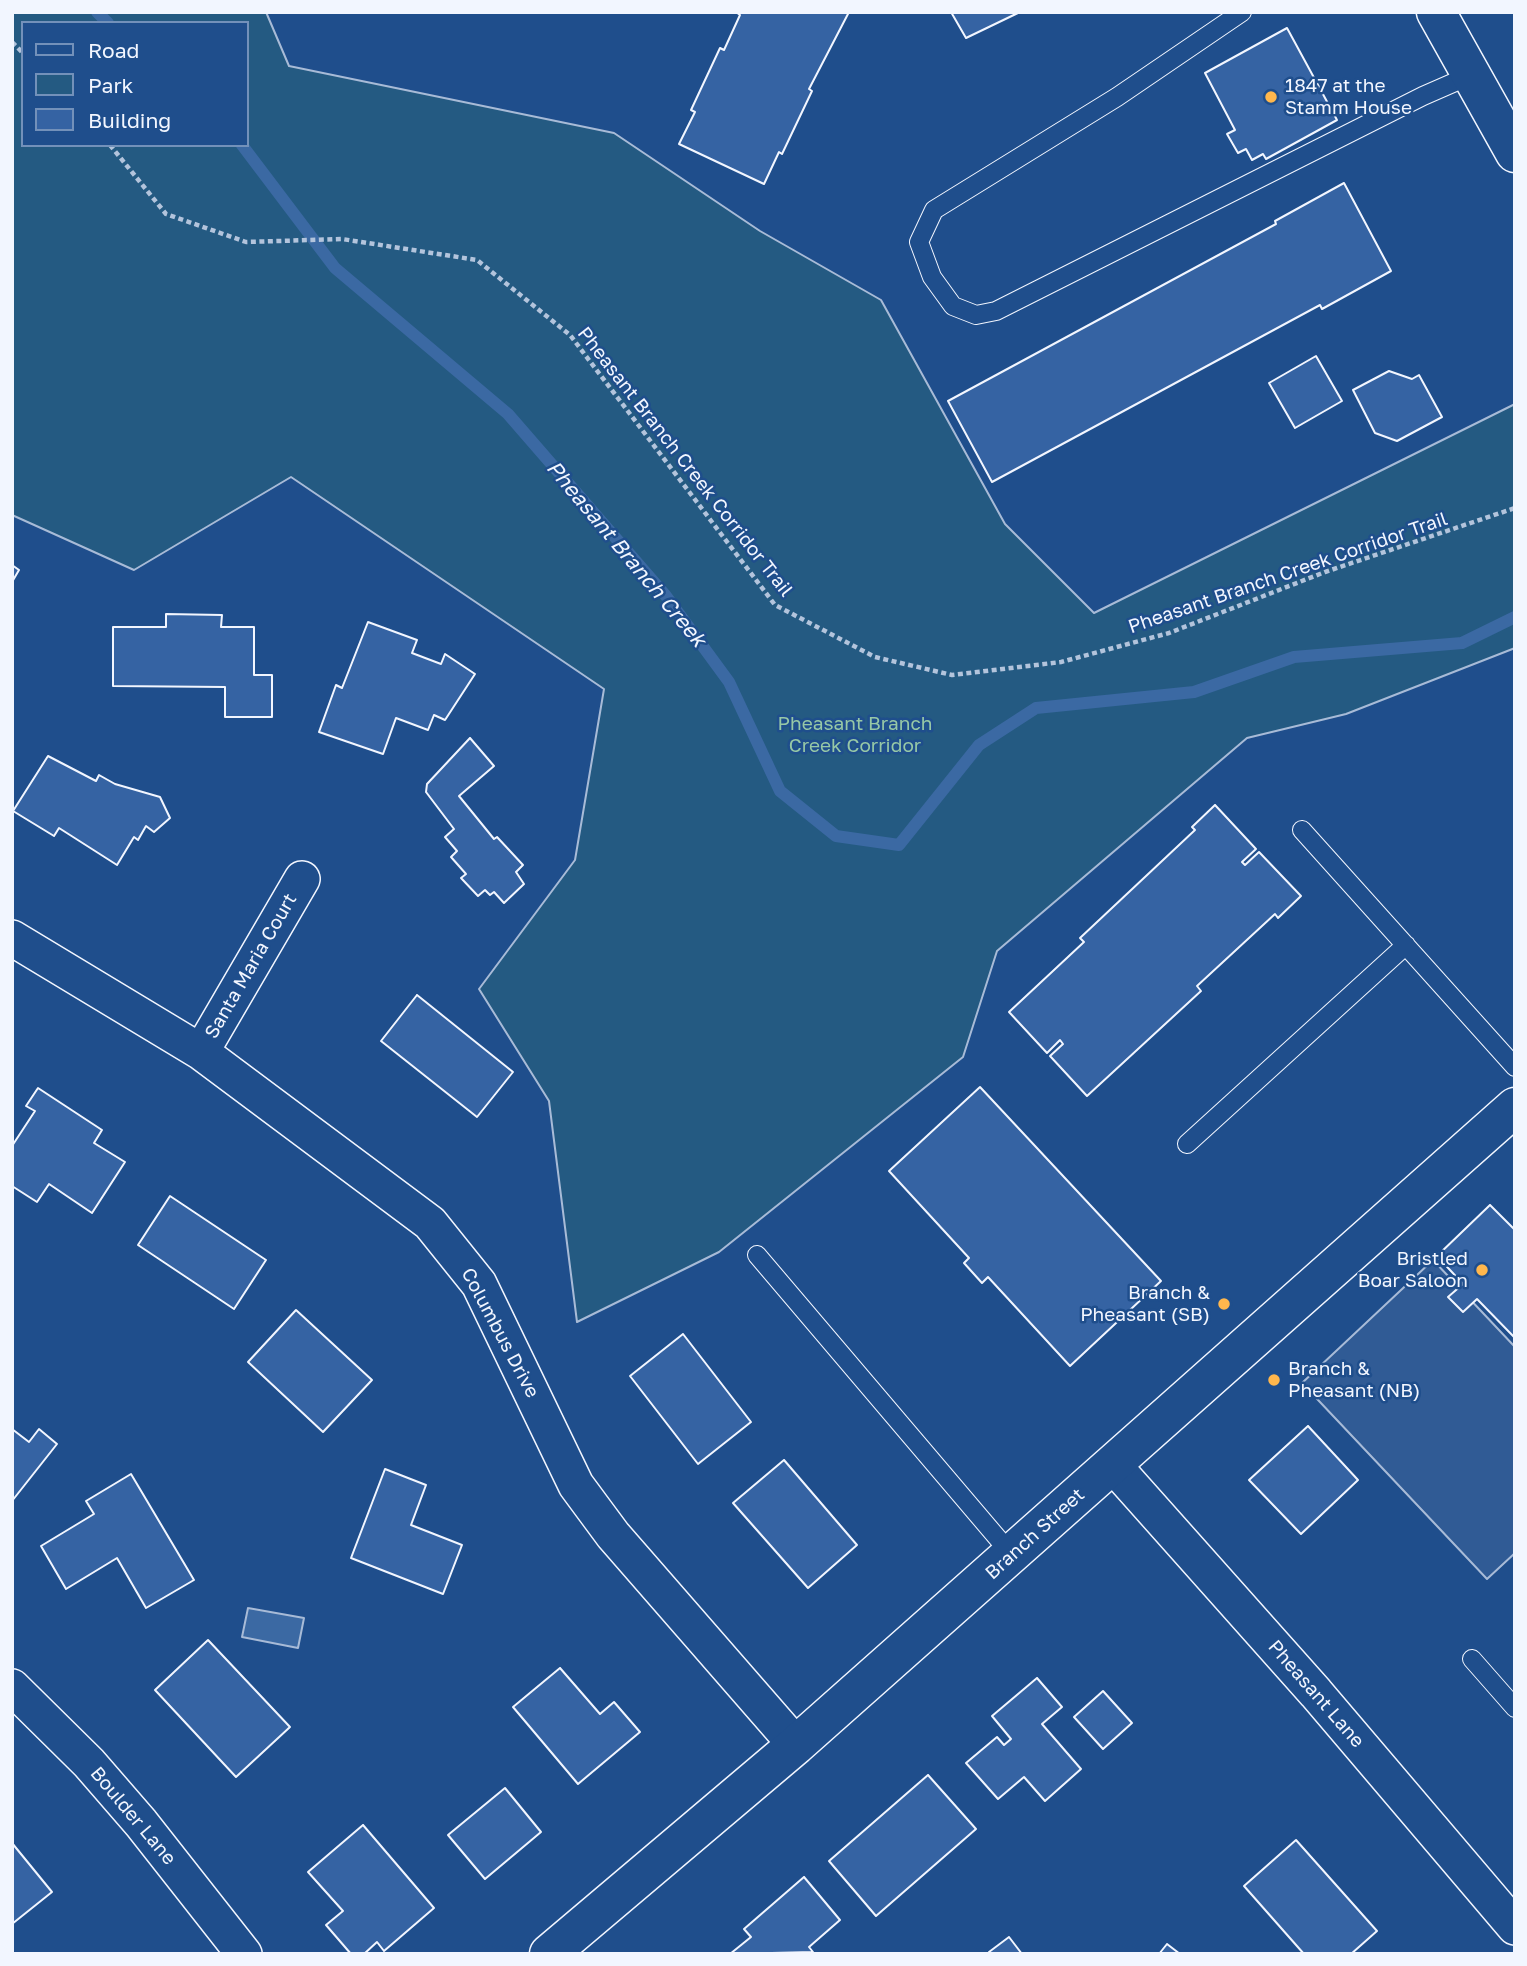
<!DOCTYPE html>
<html>
<head>
<meta charset="utf-8">
<style>
	body { margin:0 }
	#map { position:relative; width:1527px; height:1966px; overflow:hidden; background:#1f4e8c; font-family:"Golos Text",sans-serif }
	canvas { display:block }
	.frame { position:absolute; inset:0; border:14px solid #f2f6ff; pointer-events:none }
	.legend { position:absolute; left:21px; top:21px; width:228px; height:126px; box-sizing:border-box; background:#1f4e8c; border:2px solid #7391ba; margin:0; padding:9px 12px; list-style:none; font-size:21px; color:#f2f6ff }
	.legend li { display:flex; align-items:center; gap:14px; height:35px }
	.legend b { width:35px; border:2px solid #7391ba }
</style>
</head>
<body>
<div id="map">
<canvas width="1527" height="1966"></canvas>
<div class="frame"></div>
<ul class="legend">
<li><b style="height:9px;background:#1f4e8c"></b>Road</li>
<li><b style="height:19px;background:#245a82"></b>Park</li>
<li><b style="height:19px;background:#3563a3"></b>Building</li>
</ul>
</div>
<script>
const ctx = document.querySelector('canvas').getContext('2d');
ctx.lineJoin = 'round';
function fillPath(path, color) { ctx.fillStyle = color; ctx.fill(path, 'evenodd'); }
const poly = rows => new Path2D(rows.map(r => 'M' + r).join(''));
function strokePath(path, color, width, dash) { ctx.strokeStyle = color; ctx.lineWidth = width; ctx.lineCap = dash ? 'butt' : 'round'; ctx.setLineDash(dash || []); ctx.stroke(path); }
function drawText(font, color, halo, rows, align = 'center') {
  ctx.font = font + ' "Golos Text",sans-serif'; ctx.lineWidth = 5; ctx.setLineDash([]); ctx.textBaseline = 'middle'; ctx.strokeStyle = halo; ctx.fillStyle = color; for (const [text, x, y, turn = 0] of rows) {
    ctx.save(); ctx.translate(x, y); ctx.rotate((+turn || 0) * Math.PI / 180); ctx.textAlign = isNaN(turn) ? turn : align; if (halo) ctx.strokeText(text, 0, 0); ctx.fillText(text, 0, 0); ctx.restore();
  }
}
const green = poly([
	[12,12,266,12,289,66,614,133,760,231,881,300,1005,524,1094,613,1515,404,1515,648,1346,714,1247,738,997,951,963,1057,719,1252,577,1322,549,1101,479,989,575,860,604,689,291,477,134,570,12,515,12,12],
	[23,23,247,23,247,145,23,145,23,23]
]);
fillPath(green, '#245a82');
strokePath(green, '#a8bbd7', 2);
const parking = poly([
	[1433,1260,1515,1347,1515,1553,1487,1579,1302,1383,1433,1260]
]);
fillPath(parking, '#305b95');
strokePath(parking, '#a8bbd7', 2);
const water = poly([
	[248,1608,304,1618,298,1648,242,1637,248,1608]
]);
fillPath(water, '#3b69a3');
strokePath(water, '#a8bbd7', 2);
strokePath(poly([
	[97,12,108,23],
	[242,145,335,268,508,414,666,596,729,682,780,791,836,836,899,845,979,745,1036,708,1194,692,1294,657,1462,643,1515,617]
]), '#3b69a3', 12);
const building = poly([
	[849,12,809,89,812,91,782,154,779,152,764,184,679,144,695,112,691,110,720,48,724,50,740,15,736,12,849,12],
	[951,12,1020,12,966,38,951,12],
	[1287,28,1337,120,1266,159,1263,154,1252,160,1246,149,1238,153,1227,134,1235,130,1205,73,1287,28],
	[1344,183,1391,271,1322,309,1320,305,992,482,948,401,1276,224,1275,221,1344,183],
	[1316,356,1342,401,1295,428,1269,383,1316,356],
	[1389,371,1412,379,1419,375,1442,417,1397,441,1375,433,1353,390,1389,371],
	[12,565,19,570,12,582,12,565],
	[166,614,222,615,221,627,254,627,254,675,272,675,272,717,225,717,225,687,113,686,113,627,166,627,166,614],
	[368,622,417,640,412,653,441,664,445,654,475,674,445,720,434,715,428,730,396,718,383,754,319,732,336,685,342,688,368,622],
	[470,738,494,766,459,796,494,839,497,837,523,865,516,872,524,884,504,903,494,892,490,895,485,890,478,896,461,878,466,874,451,857,457,851,445,837,454,829,426,792,427,784,470,738],
	[48,756,96,781,99,775,115,784,160,797,170,818,154,832,146,826,138,840,134,837,117,865,59,828,54,836,13,811,48,756],
	[1215,805,1256,849,1242,862,1245,865,1259,852,1301,896,1278,918,1275,914,1197,986,1201,991,1087,1096,1050,1056,1063,1044,1060,1040,1047,1053,1009,1012,1084,942,1080,938,1195,830,1192,827,1215,805],
	[417,995,513,1072,477,1117,381,1041,417,995],
	[980,1087,1161,1281,1070,1366,988,1277,982,1283,964,1263,969,1258,889,1171,980,1087],
	[38,1088,102,1130,94,1143,125,1162,92,1213,49,1184,37,1202,12,1186,12,1146,35,1111,26,1106,38,1088],
	[170,1196,266,1260,234,1309,138,1245,170,1196],
	[1490,1205,1515,1230,1515,1338,1477,1299,1463,1312,1448,1297,1463,1284,1437,1256,1490,1205],
	[296,1310,372,1380,323,1432,248,1362,296,1310],
	[683,1334,751,1422,698,1464,630,1376,683,1334],
	[1308,1426,1358,1480,1301,1534,1249,1480,1308,1426],
	[12,1429,29,1442,39,1429,57,1444,12,1501,12,1429],
	[784,1460,857,1545,808,1588,733,1503,784,1460],
	[385,1469,426,1485,411,1525,462,1545,443,1594,351,1558,385,1469],
	[131,1474,194,1580,146,1608,117,1558,66,1589,41,1546,94,1514,86,1501,131,1474],
	[208,1640,290,1727,236,1777,155,1690,208,1640],
	[560,1668,600,1714,614,1702,640,1732,578,1784,513,1707,560,1668],
	[1037,1678,1062,1707,1042,1724,1081,1769,1045,1801,1024,1777,998,1799,966,1763,997,1737,1004,1745,1011,1739,992,1716,1037,1678],
	[1103,1691,1132,1723,1103,1749,1074,1717,1103,1691],
	[928,1775,976,1829,876,1916,829,1861,928,1775],
	[505,1788,541,1832,485,1879,448,1835,505,1788],
	[363,1825,434,1908,384,1951,377,1942,364,1954,351,1954,326,1925,343,1911,308,1872,363,1825],
	[1296,1840,1377,1931,1351,1954,1304,1954,1244,1886,1296,1840],
	[12,1843,52,1892,12,1924,12,1843],
	[804,1877,840,1920,809,1947,813,1952,730,1954,751,1937,744,1929,804,1877],
	[1009,1937,1022,1954,990,1954,989,1952,1009,1937],
	[1167,1944,1180,1954,1159,1954,1167,1944]
]);
fillPath(building, '#3563a3');
strokePath(building, '#f2f6ff', 2);
const service = poly([
	[1242,12,1117,97,934,210,919,242,932,277,953,306,976,315,996,311,1423,96,1471,75],
	[1302,830,1515,1067],
	[1187,1144,1406,945],
	[757,1255,1012,1555],
	[1472,1659,1515,1708]
]);
const minor = poly([
	[12,938,201,1052,430,1223,479,1284,576,1485,613,1535,796,1745],
	[201,1052,302,879],
	[1113,1465,1316,1693,1515,1927],
	[12,1687,89,1763,141,1823,244,1954]
]);
const tertiary = poly([
	[549,1954,796,1745,1515,1107]
]);
const secondary = poly([
	[1436,12,1515,153]
]);
strokePath(service, '#f2f6ff', 20);
strokePath(minor, '#f2f6ff', 38);
strokePath(tertiary, '#f2f6ff', 41);
strokePath(secondary, '#f2f6ff', 41);
strokePath(poly([
	[12,42,23,53],
	[110,145,166,214,246,242,342,239,477,260,570,335,775,605,875,657,952,675,1061,662,1169,633,1325,572,1515,508]
]), '#b3c4dc', 4.5, [5, 3.5]);
strokePath(service, '#1f4e8c', 18);
strokePath(minor, '#1f4e8c', 35);
strokePath(tertiary, '#1f4e8c', 38);
strokePath(secondary, '#1f4e8c', 38);
for (const [x, y, r, color] of [
	[1271,97,7,"#ffb74d"],
	[1482,1270,7,"#ffb74d"],
	[1224,1304,7,"#ffb74d"],
	[1274,1380,7,"#ffb74d"]
]) { const dot = new Path2D(); dot.arc(x, y, r, 0, 2 * Math.PI); ctx.fillStyle = color; ctx.fill(dot); strokePath(dot, '#1f4e8c', 2.5); }
drawText('19px', '#f2f6ff', '#1f4e8c', [
	["1847 at the",1285,86],
	["Stamm House",1285,108],
	["Bristled",1468,1259,"right"],
	["Boar Saloon",1468,1281,"right"],
	["Branch &",1210,1293,"right"],
	["Pheasant (SB)",1210,1315,"right"],
	["Branch &",1288,1369],
	["Pheasant (NB)",1288,1391]
], 'left');
drawText('19px', '#f2f6ff', '#1f4e8c', [
	["Pheasant Branch Creek Corridor Trail",685,462,52],
	["Pheasant Branch Creek Corridor Trail",1288,573,-19],
	["Santa Maria Court",251,966,-60],
	["Columbus Drive",500,1333,62],
	["Branch Street",1035,1534,-42],
	["Pheasant Lane",1316,1694,49],
	["Boulder Lane",133,1816,50]
]);
drawText('19px', '#97c8a6', '#1f4e8c', [
	["Pheasant Branch",855,724],
	["Creek Corridor",855,746]
]);
drawText('italic 21px', '#f2f6ff', '#1f4e8c', [
	["Pheasant Branch Creek",626,554,50]
]);
</script>
</body>
</html>
